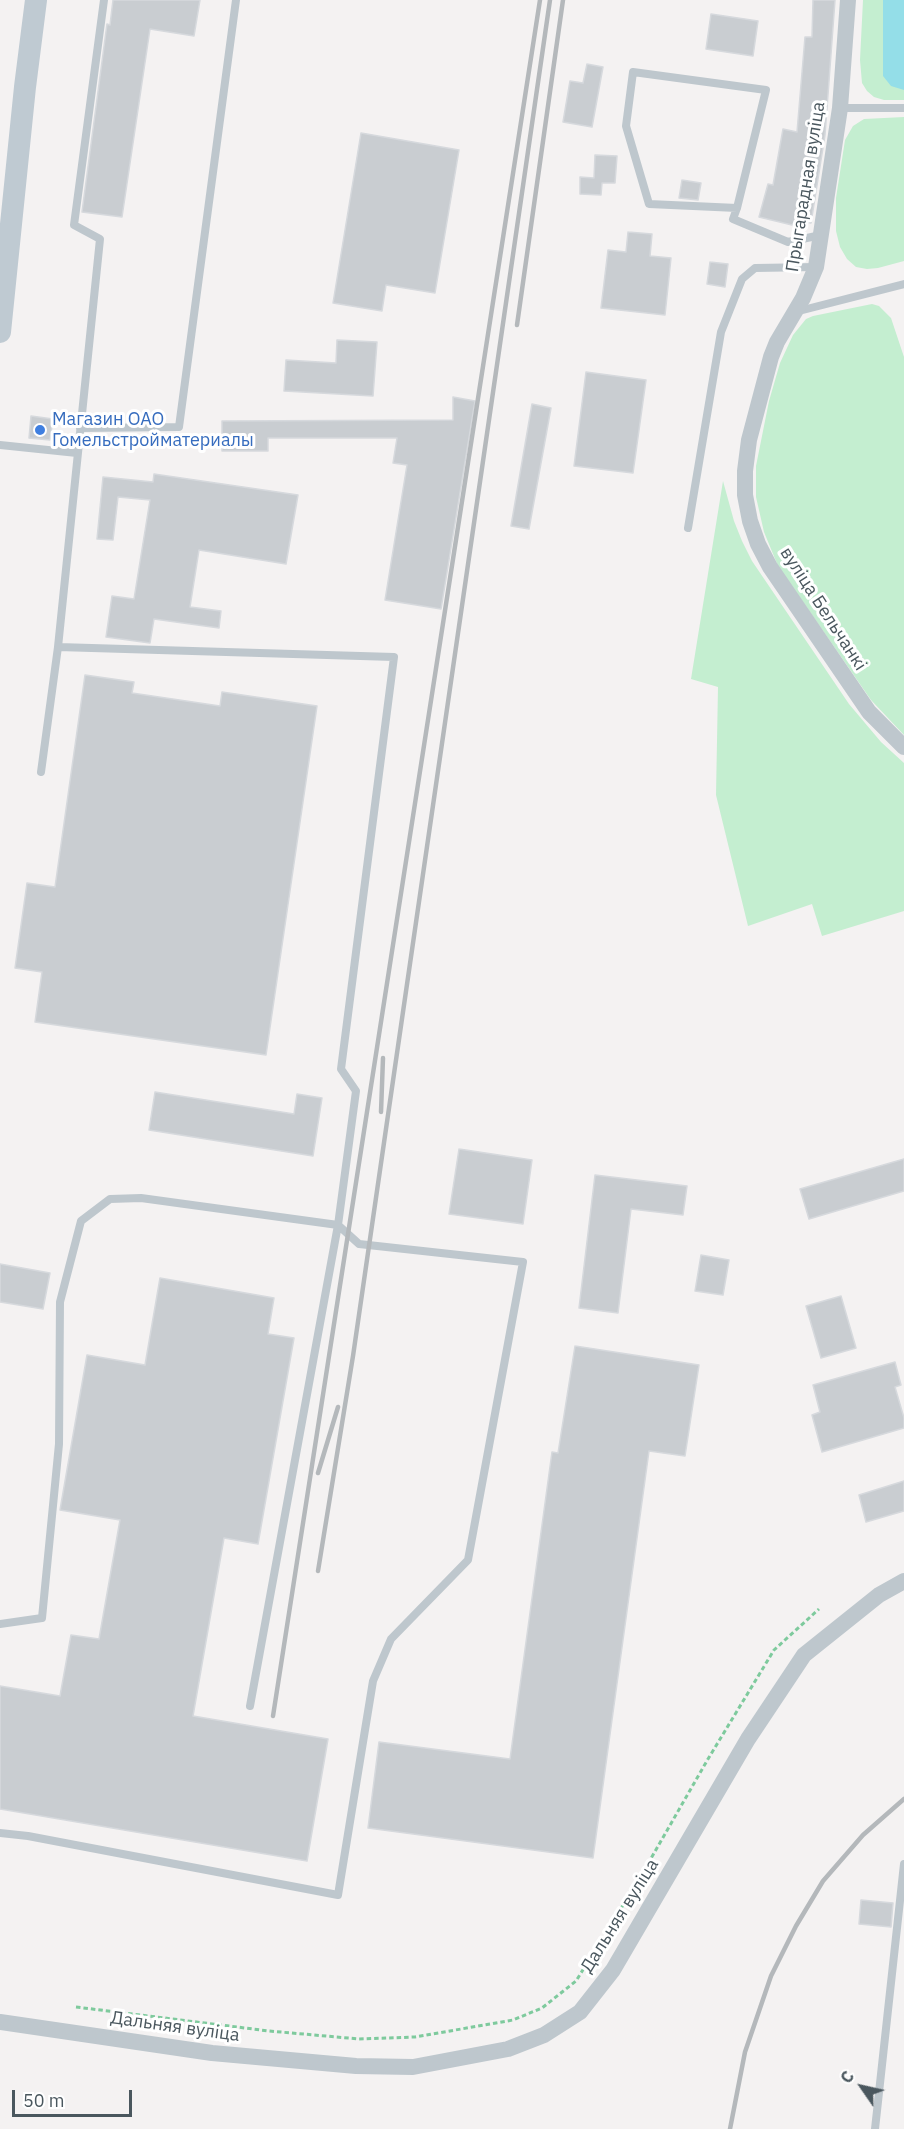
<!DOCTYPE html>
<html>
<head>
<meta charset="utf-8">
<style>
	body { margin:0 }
	#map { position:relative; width:904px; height:2129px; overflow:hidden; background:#f4f2f2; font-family:"IBM Plex Sans",sans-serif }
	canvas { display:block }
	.north { position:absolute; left:832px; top:2057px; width:60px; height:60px; -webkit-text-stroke:4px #fff; paint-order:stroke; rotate:304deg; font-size:16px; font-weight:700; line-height:24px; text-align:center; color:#4a575e }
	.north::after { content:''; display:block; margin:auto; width:21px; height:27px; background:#4a575e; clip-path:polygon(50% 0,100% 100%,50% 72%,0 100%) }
	.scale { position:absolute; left:12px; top:2090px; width:120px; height:27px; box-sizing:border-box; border:3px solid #4a575e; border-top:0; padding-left:8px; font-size:18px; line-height:21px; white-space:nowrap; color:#4a575e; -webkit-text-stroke:4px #fff; paint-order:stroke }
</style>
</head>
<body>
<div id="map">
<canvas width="904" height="2129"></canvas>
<div class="north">С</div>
<div class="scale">50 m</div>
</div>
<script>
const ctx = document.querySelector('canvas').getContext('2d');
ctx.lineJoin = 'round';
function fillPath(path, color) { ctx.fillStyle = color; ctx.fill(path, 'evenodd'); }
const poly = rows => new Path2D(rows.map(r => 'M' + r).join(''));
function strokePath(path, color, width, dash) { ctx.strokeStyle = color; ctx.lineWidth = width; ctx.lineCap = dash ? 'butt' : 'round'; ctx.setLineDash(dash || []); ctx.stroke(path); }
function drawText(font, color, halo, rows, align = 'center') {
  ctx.font = font + ' "IBM Plex Sans",sans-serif'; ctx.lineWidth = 6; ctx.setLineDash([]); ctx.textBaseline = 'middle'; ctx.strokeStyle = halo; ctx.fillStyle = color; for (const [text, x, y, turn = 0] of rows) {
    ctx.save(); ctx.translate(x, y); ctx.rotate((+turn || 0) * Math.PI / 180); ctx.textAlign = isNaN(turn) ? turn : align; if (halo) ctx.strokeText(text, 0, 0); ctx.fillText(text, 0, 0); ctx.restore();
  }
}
fillPath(poly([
	[863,0,904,0,904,100,884,100,874,97,867,91,862,83,860,60],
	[904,117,904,261,878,268,867,269,856,267,847,259,840,247,836,231,836,198,845,140,853,126,864,119],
	[872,304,879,306,891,318,904,357,904,735,871,700,778,566,764,532,756,497,756,466,769,401,780,363,793,335,806,319,813,316],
	[723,481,734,521,742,541,752,561,849,704,881,742,904,763,904,911,822,936,812,904,748,926,716,795,718,687,691,679]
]), '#c4eed0');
fillPath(poly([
	[883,0,904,0,904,90,891,86,883,76]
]), '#94dee8');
const building = poly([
	[113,0,200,0,194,36,150,29,122,217,82,212,107,24,110,25,113,0],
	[813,0,835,0,825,135,811,223,797,220,792,225,759,217,768,184,773,185,783,129,797,132,805,37,812,37,813,0],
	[711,14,758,21,753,56,706,49,711,14],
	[587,64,603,67,592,127,563,122,570,81,583,83,587,64],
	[361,133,459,150,435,293,386,285,382,311,333,303,361,133],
	[595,155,617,156,615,183,602,183,601,195,580,194,580,177,594,178,595,155],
	[682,180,701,183,698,200,679,198,682,180],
	[628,232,652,234,650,256,671,258,665,315,601,308,608,250,626,252,628,232],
	[710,262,728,264,725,287,707,284,710,262],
	[337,340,377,342,373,396,284,391,286,360,336,363,337,340],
	[586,372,646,380,633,473,574,466,586,372],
	[453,397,475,401,441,609,385,600,407,465,393,463,397,438,268,438,268,451,222,451,222,421,453,420,453,397],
	[532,404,551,408,529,529,511,526,532,404],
	[31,416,53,419,50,440,29,438,31,416],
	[154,474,298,495,286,564,199,550,190,607,221,611,219,628,154,619,150,643,106,637,112,596,134,599,150,500,118,497,113,540,97,539,103,477,153,482,154,474],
	[85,675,134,682,132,693,220,706,222,692,317,706,266,1055,35,1022,42,972,15,968,27,883,55,887,85,675],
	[155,1092,294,1114,297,1094,322,1098,313,1156,149,1130,155,1092],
	[459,1149,532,1160,523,1224,449,1214,459,1149],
	[904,1159,904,1191,809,1219,800,1189,904,1159],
	[595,1175,687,1186,683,1215,631,1209,618,1313,579,1308,595,1175],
	[701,1255,729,1260,723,1295,695,1291,701,1255],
	[0,1264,50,1273,43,1309,0,1302,0,1264],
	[160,1278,274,1298,268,1334,294,1338,258,1544,224,1538,193,1716,328,1739,307,1861,0,1809,0,1686,60,1696,71,1635,99,1639,120,1520,60,1510,87,1355,145,1365,160,1278],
	[841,1296,856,1348,821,1358,806,1306,841,1296],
	[575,1346,699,1365,685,1456,649,1451,593,1858,368,1828,379,1742,510,1759,552,1452,558,1453,575,1346],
	[895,1362,901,1385,895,1387,904,1418,904,1428,822,1452,812,1415,820,1412,813,1385,895,1362],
	[904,1481,904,1511,866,1522,859,1495,904,1481],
	[861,1900,893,1903,891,1927,859,1924,861,1900]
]);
fillPath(building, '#c9cdd1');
strokePath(building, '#d6d9dd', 1.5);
strokePath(poly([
	[76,2007,269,2031,359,2039,415,2037,513,2020,542,2008,576,1981,638,1881,708,1759,774,1650,819,1609]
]), '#7eca9d', 3, [4.5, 3]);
strokePath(poly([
	[840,108,904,108],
	[737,208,649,204,626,126,633,72,766,90,737,208,733,219,788,242,821,235],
	[795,312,904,284],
	[80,428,179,427,236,0],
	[0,445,77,453],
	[688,528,721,332,742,279,755,268,816,267],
	[58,647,100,239,74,225,104,0],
	[0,1624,42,1618,59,1444,60,1302,81,1221,110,1199,141,1198,338,1225,250,1706],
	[0,1833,28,1836,338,1895,373,1681,391,1639,468,1560,523,1262,359,1244,338,1225,356,1091,341,1069,394,657,58,647,41,772],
	[875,2129,904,1864]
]), '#bec7cd', 8);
strokePath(poly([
	[848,0,840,108,816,267,803,298,777,342,771,357,749,440,745,471,745,495,750,521,758,544,770,567,869,712,904,747],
	[0,2022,212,2053,356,2066,413,2067,508,2049,544,2035,580,2012,613,1970,748,1739,804,1655,879,1595,904,1581]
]), '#bec7cd', 16);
strokePath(poly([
	[0,332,25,87,36,0]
]), '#bfcad2', 22);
strokePath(poly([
	[517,325,563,0],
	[381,1112,383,1058],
	[318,1473,338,1407],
	[318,1571,353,1356,550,0],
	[273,1716,540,0],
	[730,2129,745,2052,771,1976,796,1926,823,1881,863,1835,904,1799]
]), '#b4b8bb', 4.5);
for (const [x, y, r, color] of [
	[40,430,6,"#3f7fe0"]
]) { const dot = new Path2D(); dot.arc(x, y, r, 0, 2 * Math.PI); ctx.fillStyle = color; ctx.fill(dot); strokePath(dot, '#fff', 2); }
drawText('18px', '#4a575e', '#fff', [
	["Прыгарадная вуліца",806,187,-81],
	["вуліца Бельчанкі",823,609,57],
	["Дальняя вуліца",620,1916,-58],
	["Дальняя вуліца",175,2027,8]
]);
drawText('18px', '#366cbe', '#fff', [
	["Магазин ОАО",52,420],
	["Гомельстройматериалы",52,441]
], 'left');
</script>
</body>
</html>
